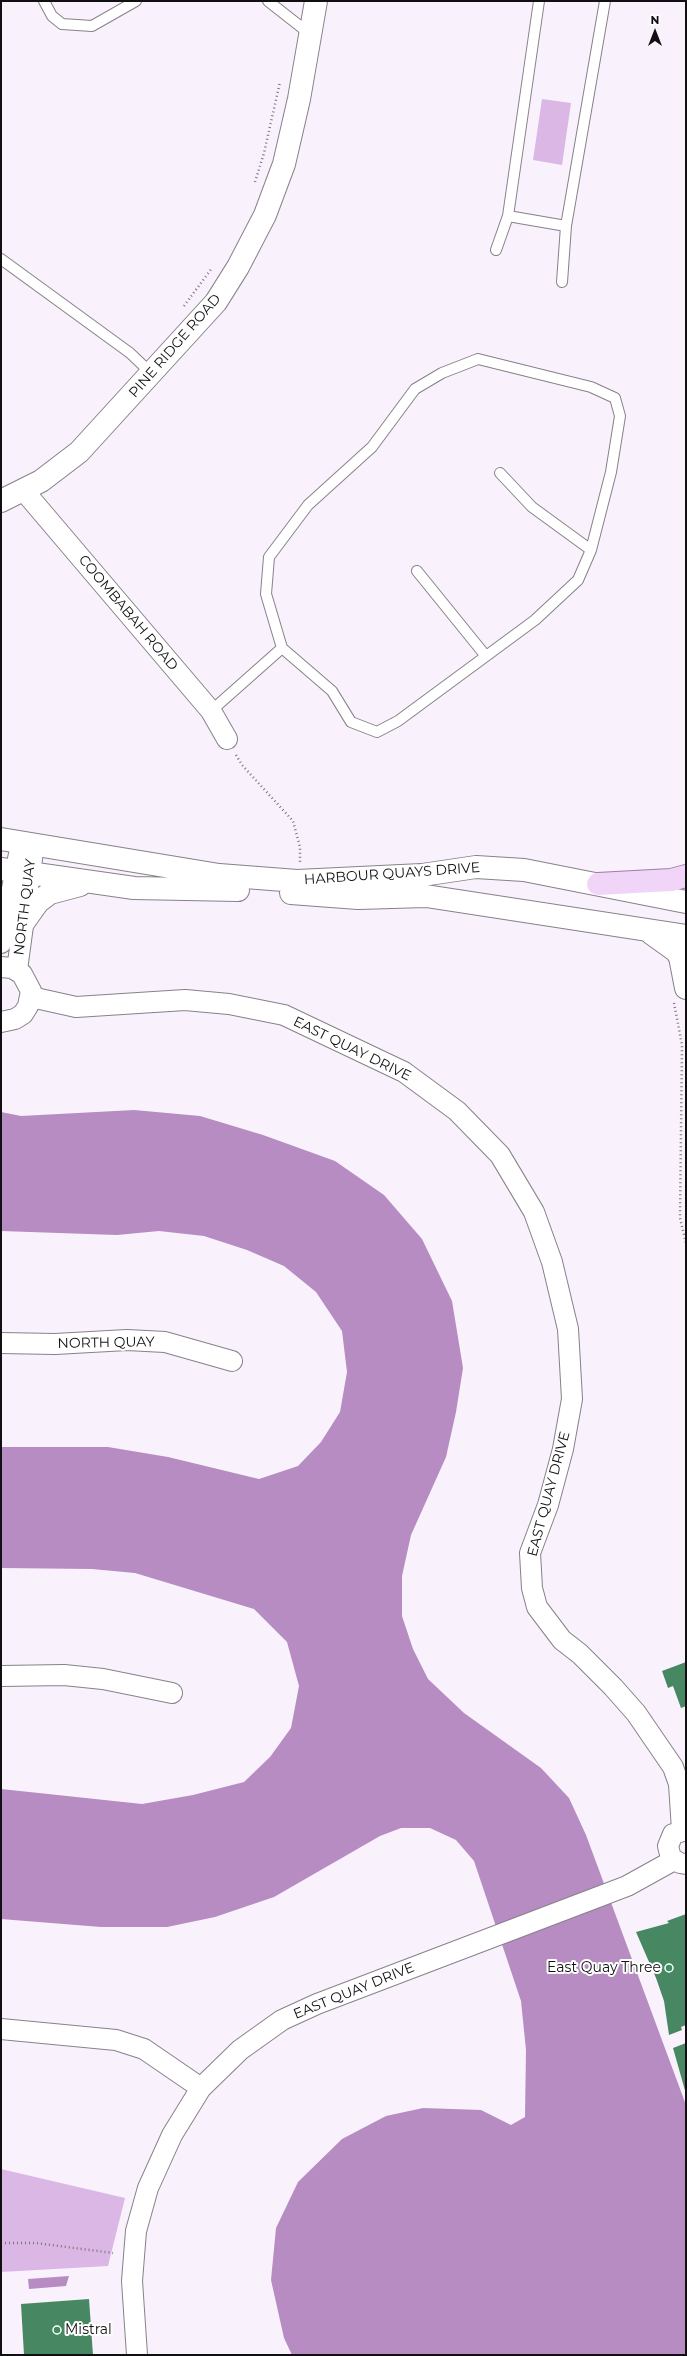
<!DOCTYPE html>
<html>
<head>
<meta charset="utf-8">
<style>
	body { margin:0 }
	#map { position:relative; width:687px; height:2356px; overflow:hidden; background:#f9f1fb; font-family:Montserrat,sans-serif }
	canvas { display:block }
	.frame { position:absolute; inset:0; border:2px solid #110f12; pointer-events:none }
	.north { position:absolute; left:635px; top:12px; width:40px; height:40px; -webkit-text-stroke:3px #fff; paint-order:stroke; rotate:0deg; font-size:11px; font-weight:700; line-height:16px; text-align:center; color:#110f12 }
	.north::after { content:''; display:block; margin:auto; width:14px; height:18px; background:#110f12; clip-path:polygon(50% 0,100% 100%,50% 72%,0 100%) }
</style>
</head>
<body>
<div id="map">
<canvas width="687" height="2356"></canvas>
<div class="frame"></div>
<div class="north">N</div>
</div>
<script>
const ctx = document.querySelector('canvas').getContext('2d');
ctx.lineJoin = 'round';
function fillPath(path, color) { ctx.fillStyle = color; ctx.fill(path, 'evenodd'); }
const poly = rows => new Path2D(rows.map(r => 'M' + r).join(''));
function strokePath(path, color, width, dash) { ctx.strokeStyle = color; ctx.lineWidth = width; ctx.lineCap = dash ? 'butt' : 'round'; ctx.setLineDash(dash || []); ctx.stroke(path); }
function drawText(font, color, halo, rows, align = 'center') {
  ctx.font = font + ' Montserrat,sans-serif'; ctx.lineWidth = 4; ctx.setLineDash([]); ctx.textBaseline = 'middle'; ctx.strokeStyle = halo; ctx.fillStyle = color; for (const [text, x, y, turn = 0] of rows) {
    ctx.save(); ctx.translate(x, y); ctx.rotate((+turn || 0) * Math.PI / 180); ctx.textAlign = isNaN(turn) ? turn : align; if (halo) ctx.strokeText(text, 0, 0); ctx.fillText(text, 0, 0); ctx.restore();
  }
}
fillPath(poly([
	[542,99,571,103,562,165,533,160],
	[1,2169,125,2198,108,2266,1,2272]
]), '#dbb7e5');
fillPath(poly([
	[134,1110,200,1116,263,1135,335,1161,384,1195,422,1239,452,1301,463,1368,456,1412,446,1457,411,1535,402,1576,402,1616,413,1649,428,1679,464,1713,541,1768,569,1798,586,1835,686,2105,686,2355,292,2355,284,2338,271,2280,276,2228,298,2182,342,2139,386,2116,423,2108,481,2110,511,2125,525,2117,526,2050,521,2001,474,1861,456,1840,430,1828,401,1828,380,1836,274,1897,215,1917,167,1927,101,1927,1,1919,1,1789,142,1804,193,1795,244,1782,270,1757,291,1728,299,1686,287,1642,254,1609,135,1573,92,1569,1,1568,1,1447,108,1447,168,1457,259,1479,298,1466,321,1442,340,1412,347,1372,342,1331,316,1292,284,1266,247,1250,204,1236,159,1231,117,1235,1,1231,1,1112,21,1116],
	[69,2276,66,2286,29,2289,28,2279]
]), '#b68cc2');
fillPath(poly([
	[686,1662,686,1706,681,1708,673,1686,668,1688,662,1671],
	[686,1914,686,2025,681,2027,682,2030,669,2035,664,2001,656,1978,636,1932,669,1923,667,1921],
	[686,2043,686,2094,673,2048],
	[89,2299,93,2355,24,2355,21,2304]
]), '#478862');
const lane = poly([
	[44,1,52,16,62,24,92,26,136,1],
	[268,1,310,34],
	[508,216,566,226],
	[496,250,508,216,539,1],
	[1,259,130,353,152,374],
	[562,282,566,226,605,1],
	[478,359,591,387,615,398,620,416,611,472,591,550,578,580,535,620,398,721,377,732,351,722,332,691,282,648,266,594,269,557,308,505,372,447,415,389,442,373,478,359],
	[500,473,532,507,591,550],
	[417,571,485,655],
	[211,711,282,648]
]);
const street = poly([
	[24,491,211,711,227,739],
	[1,943,19,854],
	[1,967,12,968,22,974,31,991,28,1006,23,1014,15,1019,1,1022],
	[17,970,34,844],
	[31,997,76,1007,185,1000,229,1004,284,1015,404,1072,457,1111,500,1155,534,1212,552,1262,568,1329,572,1399,563,1449,548,1505,530,1553,532,1588,537,1607,562,1640,580,1654,613,1687,636,1713,673,1767,679,1784,682,1830],
	[1,1343,55,1344,127,1340,165,1342,232,1361],
	[1,1676,64,1675,103,1679,172,1693],
	[686,1864,680,1863,671,1858,668,1846,673,1834,686,1830],
	[1,2029,116,2040,144,2049,201,2088],
	[137,2355,132,2281,136,2231,148,2188,172,2135,201,2088,240,2050,282,2020,317,2004,627,1886,674,1860]
]);
const secondary = poly([
	[1,501,41,481,79,452,216,302,238,267,265,215,284,164,299,99,316,1],
	[1,839,219,875,297,881,422,875,476,867,524,870,686,902],
	[1,869,134,888,238,890],
	[291,893,358,898,426,896,686,936],
	[1,898,4,928],
	[23,923,38,902,50,893,80,885],
	[651,933,676,951,680,957,686,988]
]);
const primary = poly([
	[598,884,671,880,686,876]
]);
strokePath(lane, '#88818a', 12);
strokePath(street, '#88818a', 22);
strokePath(secondary, '#88818a', 24);
strokePath(primary, '#9d7ea6', 24);
strokePath(poly([
	[255,182,264,153,280,82],
	[184,306,212,268],
	[236,755,242,765,293,821,300,847,300,862],
	[674,1003,682,1045,680,1218,686,1243],
	[1,2243,36,2243,113,2253]
]), '#7a767c', 2.5, [1, 3]);
strokePath(lane, '#fff', 10);
strokePath(street, '#fff', 20);
strokePath(secondary, '#fff', 22);
strokePath(primary, '#f1d5f9', 22);
for (const [x, y, r, color] of [
	[669,1968,4,"#3b8e60"],
	[57,2330,4,"#3b8e60"]
]) { const dot = new Path2D(); dot.arc(x, y, r, 0, 2 * Math.PI); ctx.fillStyle = color; ctx.fill(dot); strokePath(dot, '#fff', 1.5); }
drawText('14px', '#110f12', '#fff', [
	["PINE RIDGE ROAD",175,346,-49],
	["COOMBABAH ROAD",128,613,50],
	["HARBOUR QUAYS DRIVE",392,874,-4],
	["NORTH QUAY",25,907,-83],
	["EAST QUAY DRIVE",352,1049,26],
	["NORTH QUAY",106,1343,-1],
	["EAST QUAY DRIVE",549,1494,-75],
	["EAST QUAY DRIVE",354,1991,-22]
]);
drawText('14px', '#110f12', '#fff', [
	["East Quay Three",661,1968],
	["Mistral",65,2330,"left"]
], 'right');
</script>
</body>
</html>
